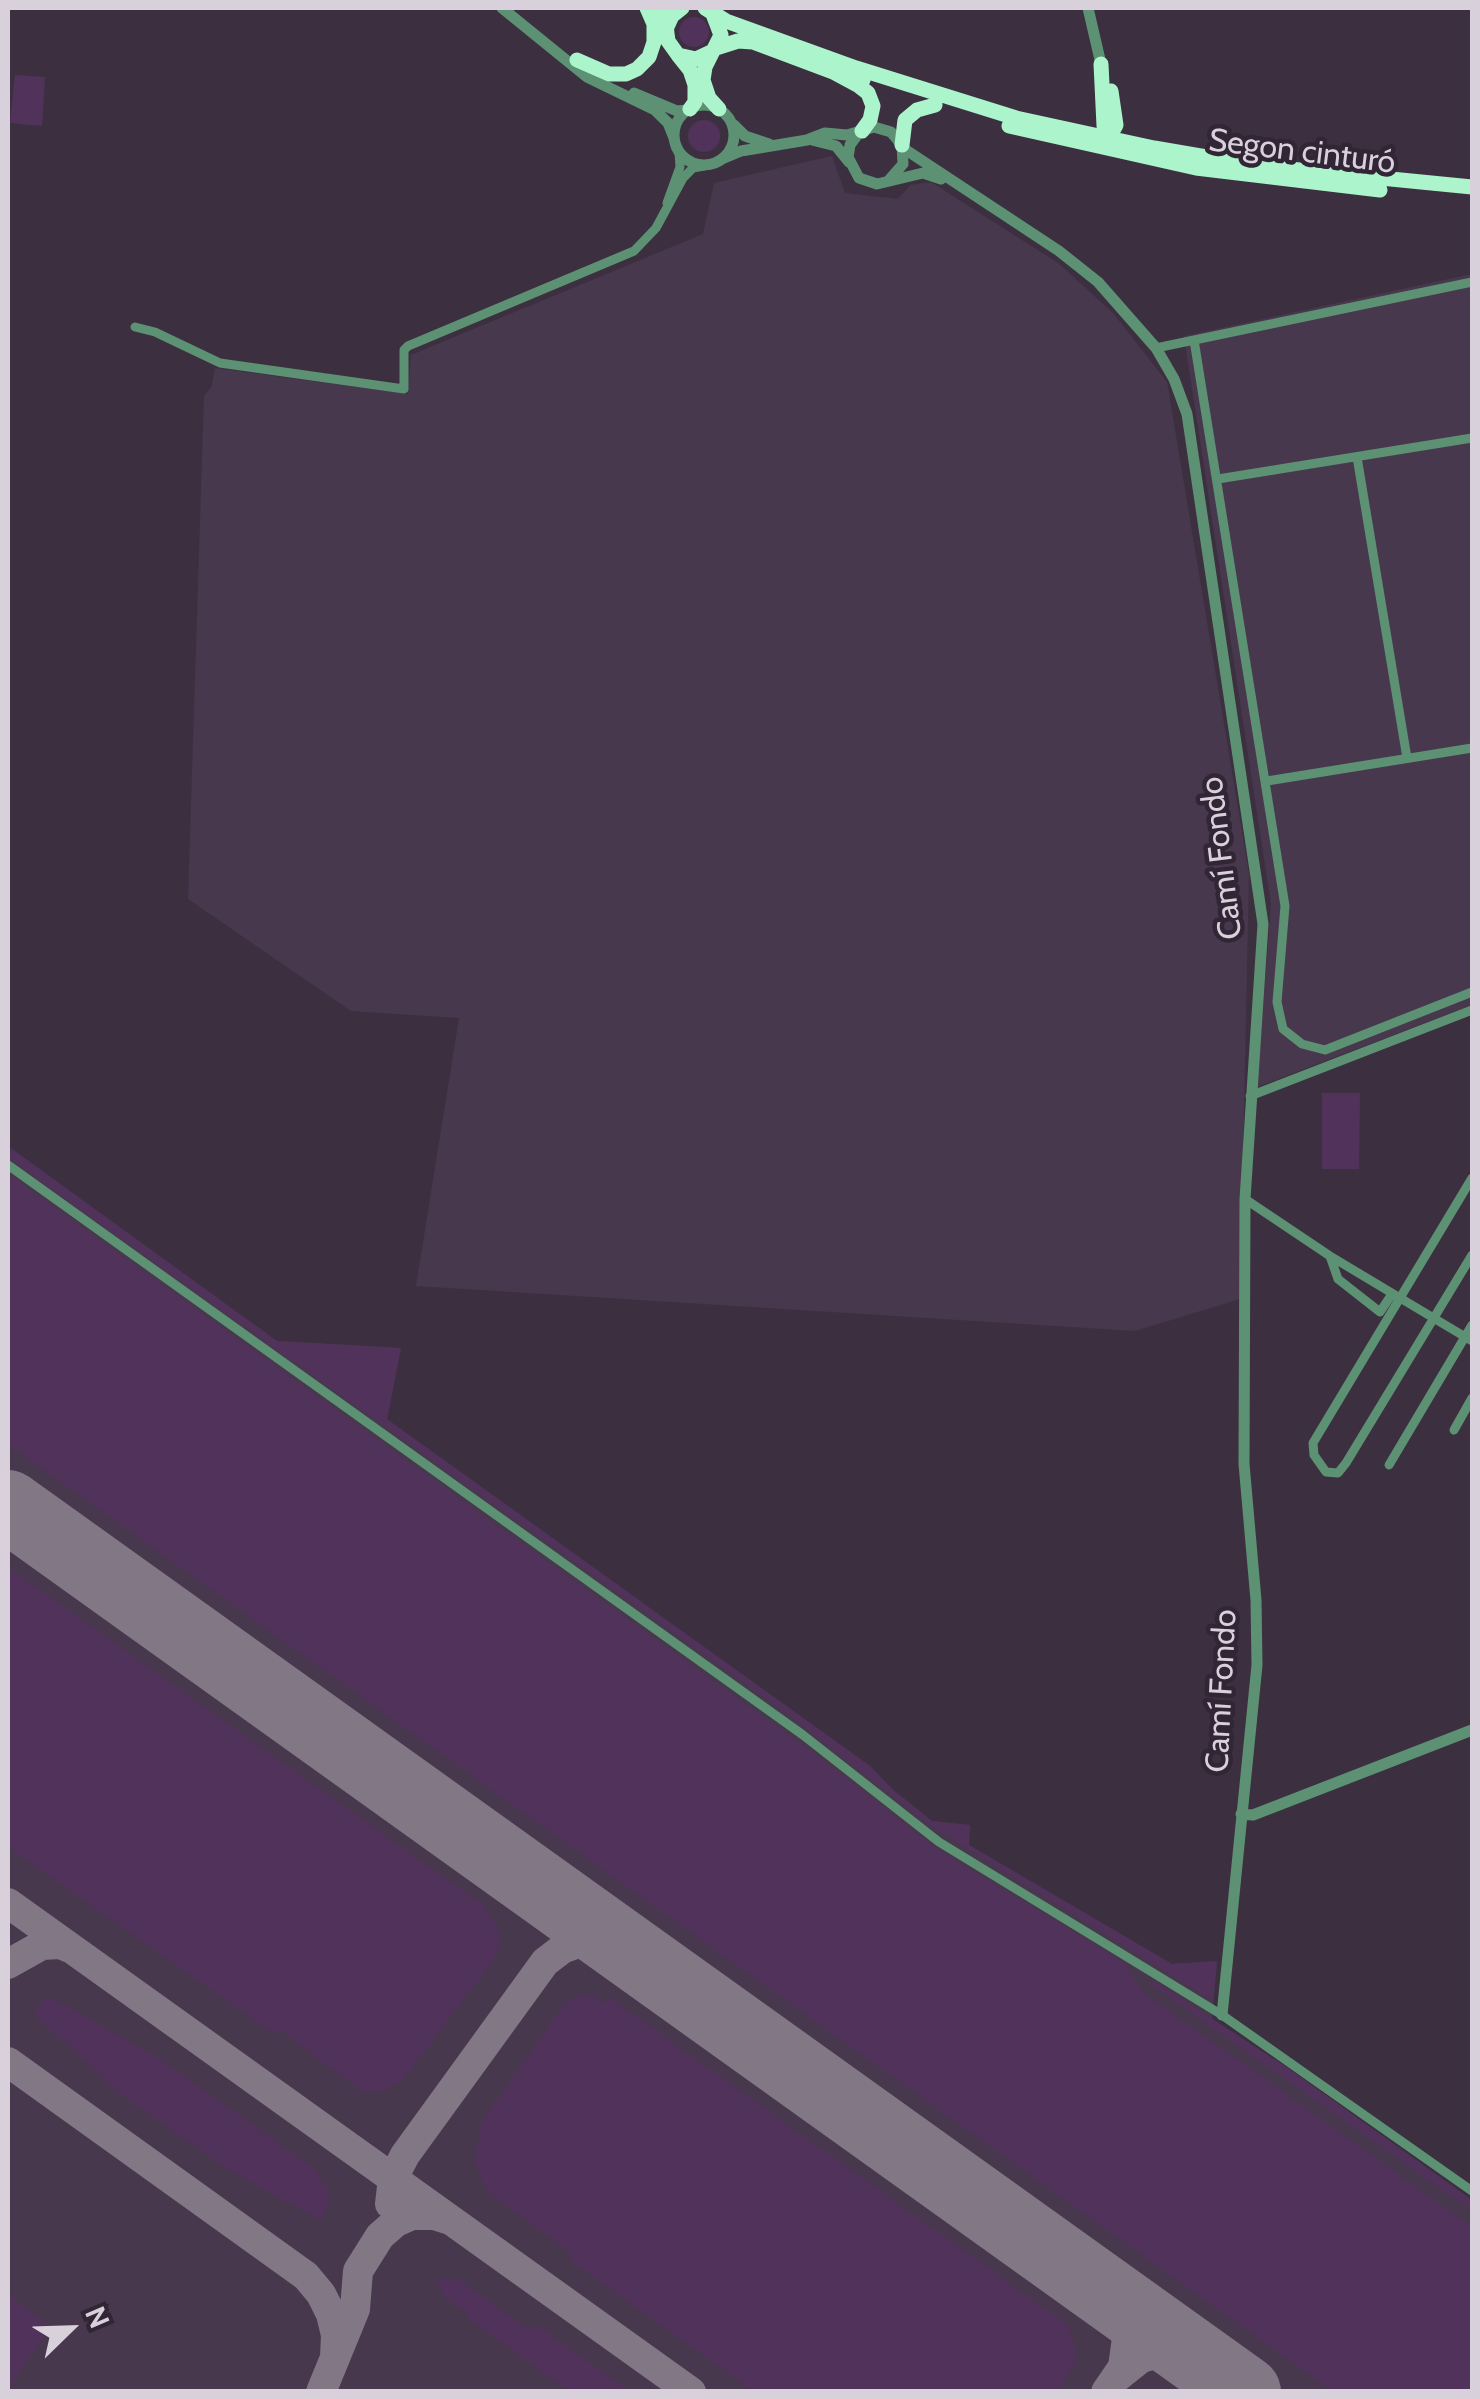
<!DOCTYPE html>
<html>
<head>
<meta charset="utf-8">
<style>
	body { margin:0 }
	#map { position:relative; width:1480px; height:2399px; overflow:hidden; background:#3c3040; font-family:Cabin,sans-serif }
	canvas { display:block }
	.frame { position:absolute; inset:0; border:10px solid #d8d0da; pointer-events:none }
	.north { position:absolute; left:20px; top:2279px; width:100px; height:100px; -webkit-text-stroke:8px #322636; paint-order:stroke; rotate:67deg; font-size:28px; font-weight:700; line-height:40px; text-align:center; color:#d8d0da }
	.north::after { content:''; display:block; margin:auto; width:35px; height:45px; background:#d8d0da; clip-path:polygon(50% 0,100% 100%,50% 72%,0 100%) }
</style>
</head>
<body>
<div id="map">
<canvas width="1480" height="2399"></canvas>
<div class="frame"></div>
<div class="north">N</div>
</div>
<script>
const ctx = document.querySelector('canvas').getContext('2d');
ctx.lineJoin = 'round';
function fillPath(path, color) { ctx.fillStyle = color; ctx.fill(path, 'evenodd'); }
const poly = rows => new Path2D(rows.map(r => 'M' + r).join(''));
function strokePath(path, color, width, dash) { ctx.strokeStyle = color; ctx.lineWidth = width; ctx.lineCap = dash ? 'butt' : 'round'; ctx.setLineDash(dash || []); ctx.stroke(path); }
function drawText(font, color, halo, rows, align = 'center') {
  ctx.font = font + ' Cabin,sans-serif'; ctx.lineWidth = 9; ctx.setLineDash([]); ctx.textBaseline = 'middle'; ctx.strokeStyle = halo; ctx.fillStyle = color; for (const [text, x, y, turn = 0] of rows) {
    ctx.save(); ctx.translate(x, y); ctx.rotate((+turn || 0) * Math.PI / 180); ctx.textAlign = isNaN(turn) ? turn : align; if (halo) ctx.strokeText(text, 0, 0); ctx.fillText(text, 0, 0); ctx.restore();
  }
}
fillPath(poly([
	[832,156,845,193,898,199,910,185,931,182,1058,263,1113,313,1167,382,1249,874,1240,1299,1135,1331,416,1286,459,1018,351,1011,188,899,204,396,212,386,215,368,408,394,411,355,703,234,714,183],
	[1472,274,1472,1005,1257,1087,1271,904,1184,336],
	[8,1148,277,1341,401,1348,387,1420,870,1766,892,1789,932,1821,970,1825,969,1845,1172,1964,1217,1961,1212,2021,1472,2204,1472,2391,8,2391]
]), '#48384d');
fillPath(poly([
	'679 32a15 15 0 1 1 30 0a15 15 0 1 1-30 0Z',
	[15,75,45,77,42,126,10,123],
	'688 136a16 16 0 1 1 32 0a16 16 0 1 1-32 0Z',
	[1322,1093,1360,1093,1359,1169,1322,1169],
	[8,1146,277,1341,401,1348,387,1419,870,1766,892,1789,932,1821,970,1825,969,1845,1172,1964,1217,1961,1213,2001,929,1825,789,1715,8,1158],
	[8,1174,808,1749,940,1851,1122,1961,1145,1994,1472,2227,1472,2391,1332,2391,8,1444],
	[8,1567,484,1906,497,1928,500,1940,494,1959,402,2081,380,2091,364,2093,280,2030,271,2032,8,1847],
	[1154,1981,1288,2068,1433,2172,1472,2200,1472,2211,1163,1993,1152,1985],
	[591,1995,605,2003,610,1998,1072,2328,1068,2333,1074,2340,1076,2362,1057,2391,753,2391,571,2261,570,2252,492,2196,482,2182,475,2162,481,2123,565,2003,576,1997],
	[45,1999,54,1999,163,2061,319,2172,316,2176,326,2185,330,2198,321,2221,229,2170,120,2094,36,2016,35,2009],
	[443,2278,461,2281,528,2329,537,2325,629,2391,569,2391,467,2318,468,2314,440,2293,443,2288,434,2282],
	[8,2295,51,2326,8,2388]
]), '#51325b');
strokePath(poly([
	[8,1903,691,2392],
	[8,1964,42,1945,60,1944,72,1949],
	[8,2062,306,2276,321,2294,331,2314,336,2335,335,2358],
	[390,2204,393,2178,405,2155,545,1962,562,1949,581,1942,625,1945],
	[1105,2291,1120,2310,1127,2338,1123,2367,1106,2392],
	[1116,2378,1141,2358,1159,2353,1183,2355,1202,2361],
	[321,2392,355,2309,358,2271,380,2236,396,2222,412,2215,434,2215,450,2220]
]), '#827885', 30);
strokePath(poly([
	[8,1506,1245,2392]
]), '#827885', 72);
strokePath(poly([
	[667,203,680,167,679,152],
	[135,327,155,332,220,363,404,389,404,350,408,346,634,251,656,228,683,178,693,168,704,166],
	[1194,340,1285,906,1277,1002,1283,1029,1302,1044,1325,1050,1472,992],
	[1156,348,1472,282],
	[1357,457,1407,758],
	[1218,479,1472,438],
	[1267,781,1472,748],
	[1250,1096,1472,1010],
	[8,1165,803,1735,939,1842,1222,2015,1472,2191],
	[1472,1178,1313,1443,1314,1455,1326,1472,1338,1473,1346,1463,1472,1255],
	[1245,1199,1330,1256,1472,1341],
	[1330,1256,1338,1279,1380,1312,1392,1294],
	[1454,1430,1472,1398],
	[1389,1465,1472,1325]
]), '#5c9273', 9);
strokePath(poly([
	[502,8,587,77,655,110,668,123,674,138],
	[1088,8,1101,64],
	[634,93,677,111,687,110],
	'674 135a30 30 0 1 1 60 0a30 30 0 1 1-60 0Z',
	[734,125,745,136,769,144],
	[858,134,850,145,848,157,859,178,877,184,923,173,941,179],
	[812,140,836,146,849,162],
	[722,159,741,151,807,140,825,133,847,135,874,127,891,132,906,150,1059,251,1098,282,1156,348,1174,379,1187,414,1263,924,1245,1199,1244,1464,1256,1600,1257,1665,1222,2015],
	[889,180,903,164,902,145],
	[1241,1814,1253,1815,1472,1730]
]), '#5c9273', 11);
strokePath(poly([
	[659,8,665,18,668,41,678,55,696,59,713,51],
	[705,8,726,21,856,68,1016,118,1154,148,1259,166,1472,187],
	[713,14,721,35,705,67,703,80,709,98,719,109],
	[667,27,672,16,682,8],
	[716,48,738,41,753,42,833,72,859,86,868,93,873,106,870,120,862,131],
	[678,55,690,70,695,85,695,102,690,109],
	[577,60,609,74,626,74,637,69,649,57,654,42,654,24,647,8],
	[1101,64,1104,126,1111,143],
	[833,72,863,80],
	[1009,126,1196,168,1380,190],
	[1101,141,1111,134,1116,125,1111,91],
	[902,145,905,120,917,110,935,105]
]), '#acf4cc', 15);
drawText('32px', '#d8d0da', '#322636', [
	["Segon cinturó",1302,152,7],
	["Camí Fondo",1222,858,-97],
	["Camí Fondo",1222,1691,-87]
]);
</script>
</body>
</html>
